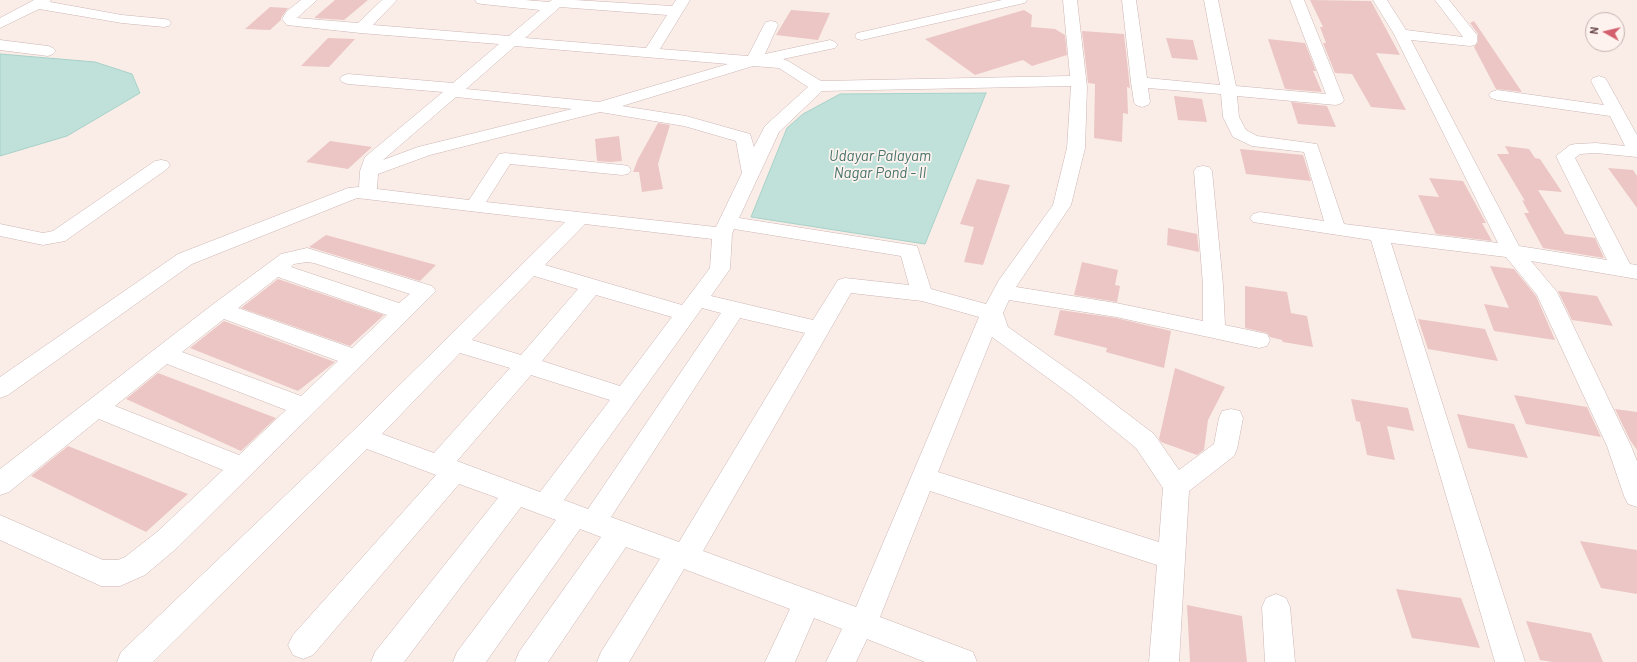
<!DOCTYPE html>
<html>
<head>
<meta charset="utf-8">
<style>
	body { margin:0 }
	#map { position:relative; width:1637px; height:662px; overflow:hidden; background:#faede8; font-family:Barlow,sans-serif }
	canvas { display:block }
	.north { position:absolute; left:1585px; top:12px; width:40px; height:40px; box-sizing:border-box; background:#fdf2ee; border:1px solid #c5b1af; border-radius:50%; rotate:278deg; font-size:11px; font-weight:700; line-height:16px; text-align:center; color:#705050 }
	.north::after { content:''; display:block; margin:auto; width:14px; height:18px; background:#d35e6c; clip-path:polygon(50% 0,100% 100%,50% 72%,0 100%) }
</style>
</head>
<body>
<div id="map">
<canvas width="1637" height="662"></canvas>
<div class="north">N</div>
</div>
<script>
const ctx = document.querySelector('canvas').getContext('2d');
ctx.lineJoin = 'round';
function fillPath(path, color) { ctx.fillStyle = color; ctx.fill(path, 'evenodd'); }
const poly = rows => new Path2D(rows.map(r => 'M' + r).join(''));
function strokePath(path, color, width, dash) { ctx.strokeStyle = color; ctx.lineWidth = width; ctx.lineCap = dash ? 'butt' : 'round'; ctx.setLineDash(dash || []); ctx.stroke(path); }
function drawText(font, color, halo, rows, align = 'center') {
  ctx.font = font + ' Barlow,sans-serif'; ctx.lineWidth = 3.5; ctx.setLineDash([]); ctx.textBaseline = 'middle'; ctx.strokeStyle = halo; ctx.fillStyle = color; for (const [text, x, y, turn = 0] of rows) {
    ctx.save(); ctx.translate(x, y); ctx.rotate((+turn || 0) * Math.PI / 180); ctx.textAlign = isNaN(turn) ? turn : align; if (halo) ctx.strokeText(text, 0, 0); ctx.fillText(text, 0, 0); ctx.restore();
  }
}
const water = poly([
	[0,54,95,62,132,74,140,93,67,136,0,156,0,54],
	[986,93,925,244,751,217,787,128,803,114,840,94,986,93]
]);
fillPath(water, '#bfe1da');
strokePath(water, '#a7d1c9', 1);
fillPath(poly([
	[335,0,368,0,344,20,314,18],
	[1310,0,1371,1,1400,55,1376,53,1406,110,1371,107,1352,74,1335,73,1323,43,1326,43,1320,27,1323,27],
	[270,7,288,8,281,18,281,20,270,30,245,29],
	[791,10,830,13,818,40,776,35],
	[1024,10,1032,15,1031,27,1055,29,1065,35,1067,55,1032,66,1023,60,975,75,925,39],
	[1474,21,1522,92,1496,89,1474,47,1478,42,1478,34,1470,23],
	[1082,31,1124,34,1130,88,1127,87,1128,114,1123,113,1122,142,1094,138,1095,84,1088,83],
	[328,38,355,39,329,67,301,66],
	[1166,38,1193,40,1198,60,1172,58],
	[1268,39,1305,43,1316,71,1313,71,1322,92,1285,89],
	[1174,96,1202,99,1207,122,1178,120],
	[1291,102,1327,106,1336,127,1298,124],
	[658,123,670,125,658,164,663,189,642,192,639,172,633,172,638,159],
	[619,136,622,161,610,162,597,161,595,139],
	[330,141,372,147,348,169,306,162],
	[1505,146,1529,149,1535,158,1540,159,1562,192,1538,190,1565,234,1595,238,1604,258,1543,248,1524,213,1529,213,1522,200,1525,201,1497,154,1509,154],
	[1240,149,1303,155,1311,181,1246,174],
	[1608,168,1633,170,1637,176,1637,208],
	[1429,178,1463,181,1486,223,1482,223,1492,241,1436,234,1418,195,1439,197],
	[977,179,1010,185,983,265,964,262,974,227,960,224],
	[1168,228,1197,234,1199,252,1167,245],
	[326,235,436,265,420,281,309,247],
	[1082,262,1118,270,1115,285,1120,286,1117,302,1074,295],
	[1490,266,1514,269,1536,296,1555,340,1494,331,1484,304,1509,308],
	[278,279,384,315,350,346,241,308],
	[1245,286,1287,292,1291,313,1307,316,1313,347,1283,342,1282,340,1270,337,1267,333,1245,328],
	[1558,291,1597,296,1613,326,1572,320],
	[1060,310,1116,318,1171,331,1164,368,1106,352,1107,348,1054,335],
	[1418,319,1485,329,1498,361,1428,349],
	[224,321,332,361,335,362,298,391,190,348],
	[1175,368,1225,387,1208,420,1204,450,1197,455,1161,442,1159,439],
	[158,373,268,415,276,418,241,451,126,399],
	[1514,395,1587,407,1601,437,1526,424],
	[1351,399,1408,408,1414,431,1387,426,1395,460,1367,455,1360,422,1356,421],
	[1615,409,1637,412,1637,450,1630,440],
	[1457,414,1514,424,1528,458,1468,448],
	[68,446,188,494,146,532,31,476],
	[1580,541,1637,550,1637,594,1601,588],
	[1396,589,1461,598,1480,648,1412,638],
	[1187,605,1242,616,1247,662,1190,662],
	[1526,621,1591,633,1603,662,1553,662,1540,660]
]), '#ebc6c4');
const minor = poly([
	[34,0,51,0,50,2,122,15,164,19,169,20,171,23,169,26,164,27,122,23,39,9,0,28,0,18,34,0],
	[301,0,317,0,297,18,358,23,382,0,397,0,373,25,509,36,540,10,482,4,477,3,475,0,525,0,549,2,552,0,575,0,672,6,676,0,690,0,660,49,748,56,764,25,766,22,771,21,776,22,778,25,765,54,830,40,835,42,838,45,835,48,783,59,788,61,821,81,1070,76,1063,0,1077,0,1087,87,1085,148,1071,205,1016,287,1116,303,1203,321,1203,285,1194,171,1197,167,1203,166,1209,167,1212,171,1223,285,1225,325,1267,334,1270,340,1267,346,1259,348,1116,317,1009,300,1003,313,1008,327,1087,383,1154,434,1179,470,1214,444,1219,418,1222,411,1231,409,1240,411,1243,418,1237,449,1234,456,1189,491,1179,662,1149,662,1157,565,930,491,880,617,973,652,977,662,925,662,867,639,856,662,826,662,842,629,814,618,795,662,765,662,790,609,684,569,629,662,597,662,601,652,660,559,626,547,548,662,515,662,519,652,601,537,580,529,486,662,453,662,457,652,556,520,521,507,404,662,371,662,375,652,498,498,459,484,313,655,303,659,293,655,288,645,293,635,436,475,367,449,153,662,117,662,121,652,354,430,565,222,357,198,192,264,8,395,0,398,0,377,178,254,348,188,359,187,360,171,365,157,443,92,348,84,342,82,340,79,342,76,348,74,453,83,499,44,360,33,287,25,282,19,287,11,301,0],
	[560,7,667,15,646,48,525,38,560,7],
	[515,46,728,64,599,102,466,89,515,46],
	[753,66,779,68,808,87,765,126,754,147,750,134,686,116,622,106,753,66],
	[1071,86,1067,148,1053,205,999,280,986,304,931,289,917,246,739,218,779,132,822,91,1071,86],
	[456,97,572,109,418,147,383,160,456,97],
	[600,112,684,126,736,141,742,173,716,227,486,202,510,164,622,175,628,174,631,170,628,166,622,165,505,153,499,154,469,200,377,189,378,174,430,155,600,112],
	[585,224,712,239,710,268,682,305,545,265,585,224],
	[734,229,901,256,909,285,845,278,838,280,813,320,711,296,730,269,732,234,734,229],
	[534,276,578,289,521,355,472,340,534,276],
	[851,293,922,301,979,317,856,607,703,551,851,293],
	[596,295,672,317,620,386,542,361,596,295],
	[702,308,721,313,588,509,564,500,702,308],
	[740,318,805,333,679,542,611,517,740,318],
	[992,337,1071,395,1136,448,1163,488,1159,542,938,472,992,337],
	[460,353,510,368,434,453,382,434,460,353],
	[531,375,610,400,540,492,457,461,531,375],
	[1002,0,1027,0,1025,3,1020,4,862,40,857,39,855,36,857,33,862,32,1002,0],
	[1122,0,1136,0,1147,78,1220,85,1204,0,1218,0,1236,86,1326,94,1290,0,1304,0,1344,100,1342,103,1336,105,1237,96,1239,117,1246,130,1257,136,1317,144,1344,224,1498,243,1394,34,1373,0,1387,0,1406,30,1463,37,1435,0,1449,0,1477,35,1477,42,1475,45,1470,46,1411,40,1519,246,1607,260,1556,156,1570,145,1576,144,1596,143,1625,146,1610,116,1497,100,1491,98,1489,95,1491,92,1497,90,1604,105,1591,81,1593,78,1599,76,1605,78,1607,81,1637,135,1637,157,1596,153,1580,154,1575,158,1630,264,1637,265,1637,279,1531,261,1557,292,1631,446,1637,461,1637,507,1628,504,1624,496,1607,446,1537,295,1506,257,1391,243,1525,662,1495,662,1371,240,1253,222,1250,218,1253,214,1260,212,1324,221,1304,152,1252,146,1233,137,1223,117,1221,94,1148,88,1150,102,1148,105,1142,107,1136,105,1134,102,1131,82,1122,0],
	[0,40,48,46,53,48,56,51,53,54,48,56,0,50,0,40],
	[161,160,167,161,170,165,167,169,65,241,43,245,0,236,0,224,43,233,53,231,155,161,161,160],
	[307,248,432,286,436,291,177,548,145,575,120,586,101,586,0,540,0,515,103,560,118,560,125,557,157,532,223,470,99,419,9,492,0,495,0,469,212,305,281,254,307,248],
	[307,262,314,263,410,294,399,303,291,267,294,264,307,262],
	[278,277,387,315,352,348,238,308,278,277],
	[224,319,338,361,301,396,182,352,224,319],
	[167,364,286,410,239,455,115,406,167,364],
	[1276,594,1286,598,1290,607,1295,662,1265,662,1262,607,1266,598,1276,594]
]);
strokePath(minor, '#ccb5b3', 1);
fillPath(minor, '#fff');
drawText('italic 15px', '#46736c', '#fdf2ee', [
	["Udayar Palayam",880,156],
	["Nagar Pond - II",880,173]
]);
</script>
</body>
</html>
